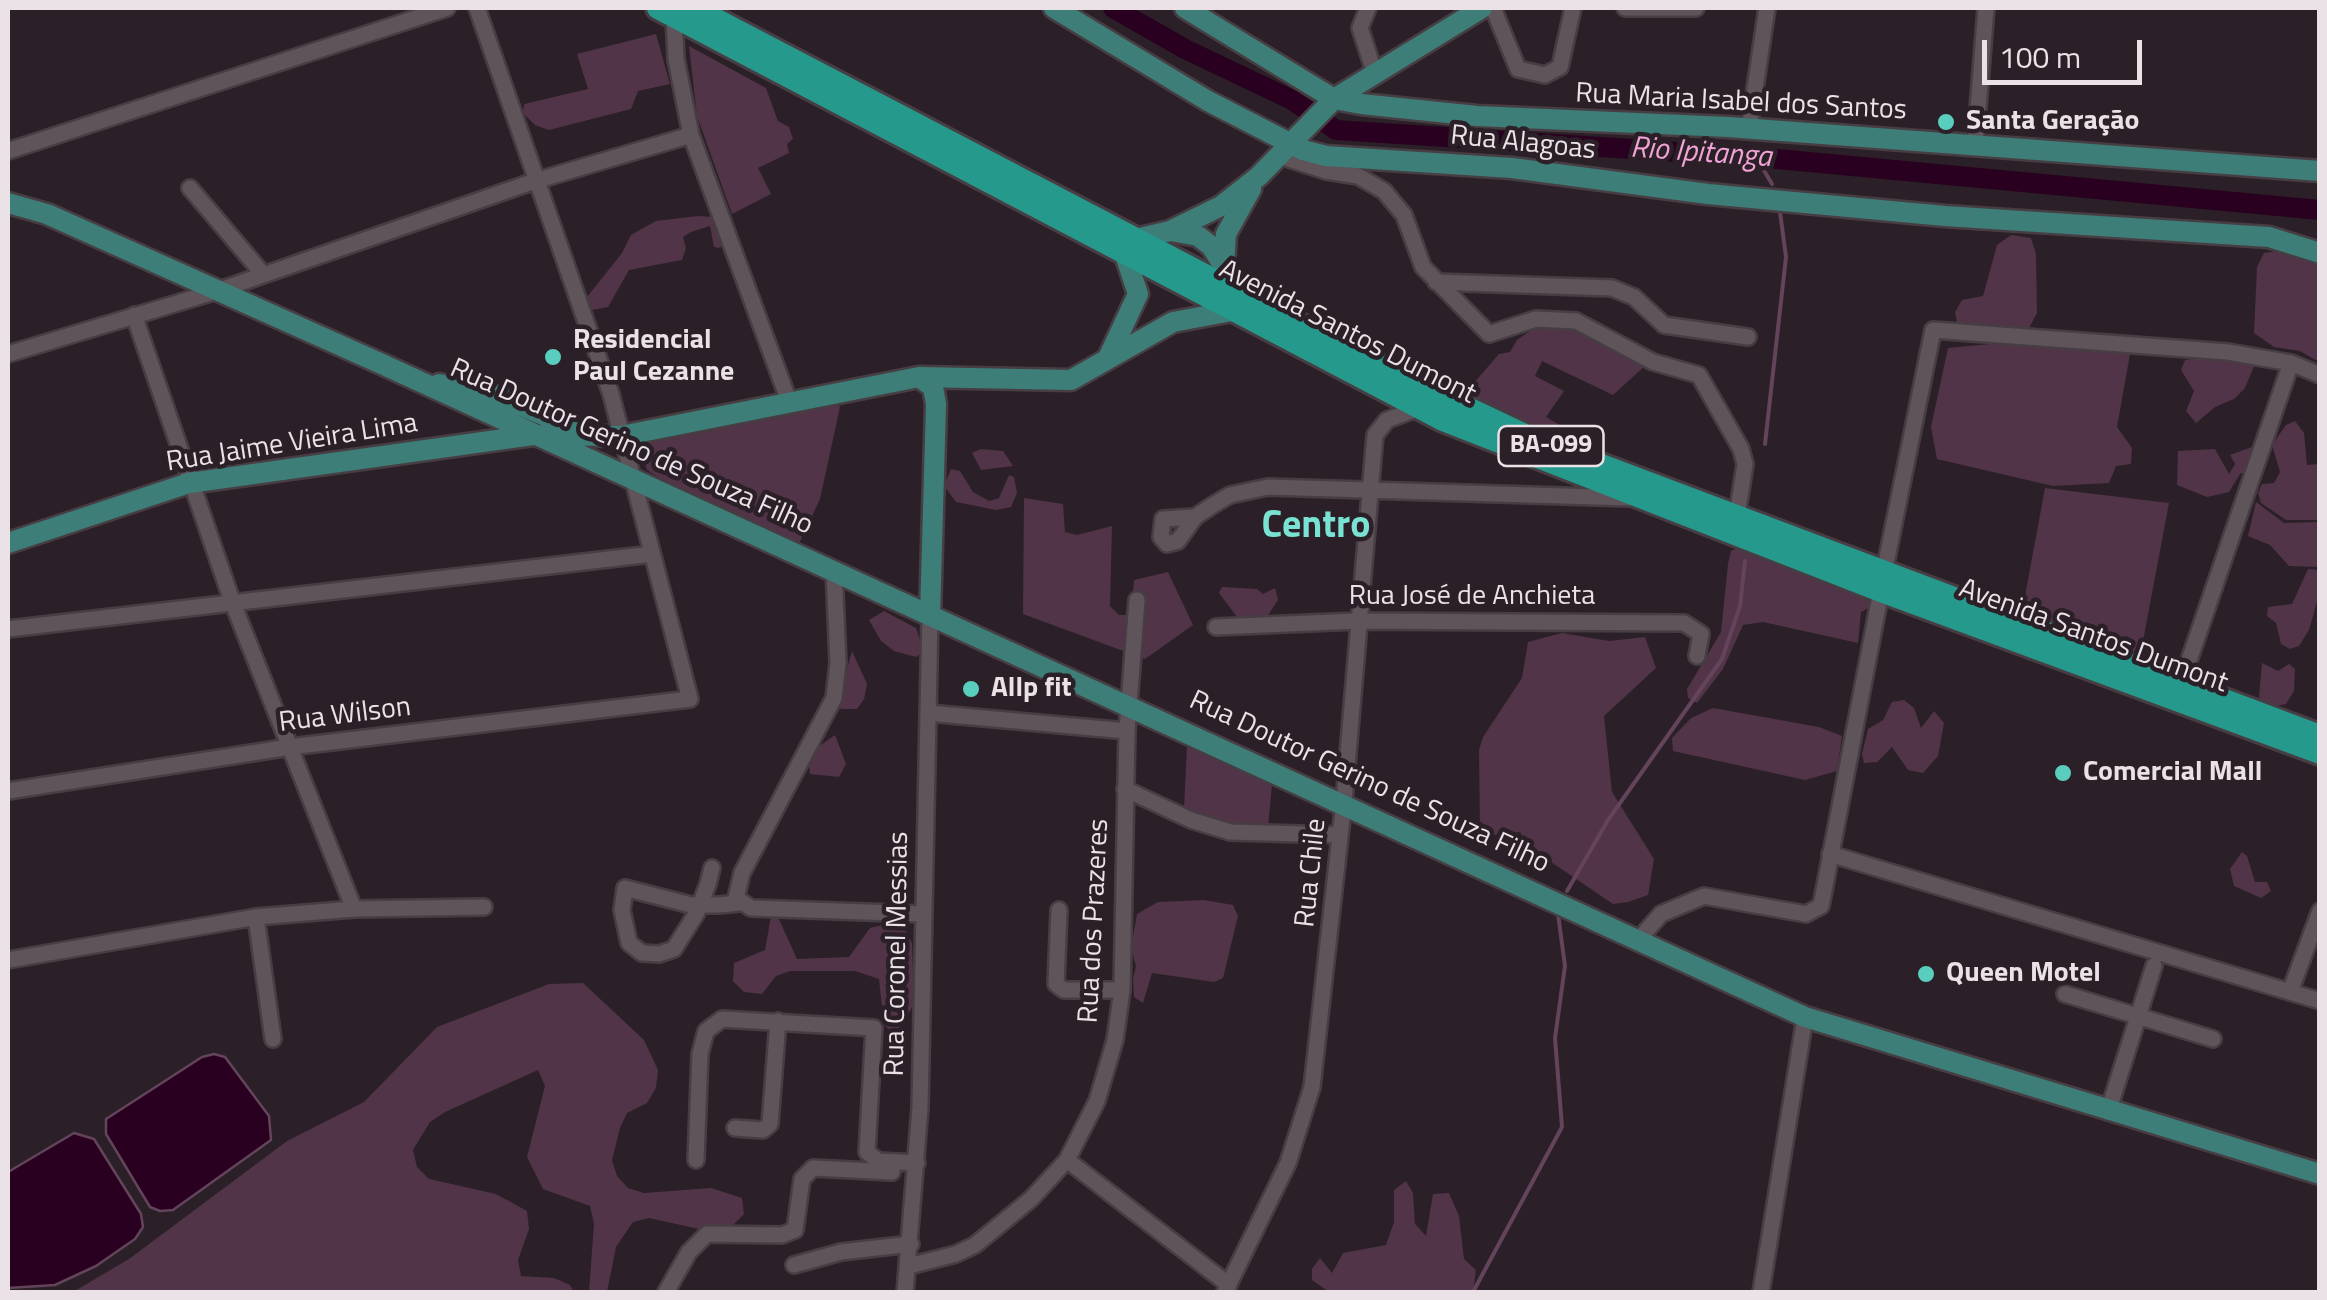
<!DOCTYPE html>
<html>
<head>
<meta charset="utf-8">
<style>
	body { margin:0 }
	#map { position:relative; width:2327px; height:1300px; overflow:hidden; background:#2b2027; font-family:"Titillium Web",sans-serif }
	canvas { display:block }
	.frame { position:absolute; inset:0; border:10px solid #eae2e7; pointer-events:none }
	.scale { position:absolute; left:1982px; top:40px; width:160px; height:45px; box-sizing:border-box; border:5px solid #eae2e7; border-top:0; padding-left:12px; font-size:30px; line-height:35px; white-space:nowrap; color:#eae2e7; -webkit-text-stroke:8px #2b2027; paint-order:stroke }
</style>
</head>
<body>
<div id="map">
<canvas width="2327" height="1300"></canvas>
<div class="frame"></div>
<div class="scale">100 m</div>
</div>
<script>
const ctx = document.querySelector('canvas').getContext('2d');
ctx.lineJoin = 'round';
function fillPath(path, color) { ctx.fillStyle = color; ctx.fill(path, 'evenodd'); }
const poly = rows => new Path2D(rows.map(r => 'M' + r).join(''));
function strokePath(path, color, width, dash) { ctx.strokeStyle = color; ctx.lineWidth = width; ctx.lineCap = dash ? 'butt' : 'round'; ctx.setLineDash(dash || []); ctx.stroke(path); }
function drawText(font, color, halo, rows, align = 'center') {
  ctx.font = font + ' "Titillium Web",sans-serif'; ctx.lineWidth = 9; ctx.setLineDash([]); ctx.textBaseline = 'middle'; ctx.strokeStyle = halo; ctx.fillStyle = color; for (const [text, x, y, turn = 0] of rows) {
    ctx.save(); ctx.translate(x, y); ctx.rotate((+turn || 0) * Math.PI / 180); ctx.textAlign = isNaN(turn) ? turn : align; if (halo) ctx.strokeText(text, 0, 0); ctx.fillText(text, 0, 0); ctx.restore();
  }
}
fillPath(poly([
	[656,34,670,84,638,91,631,109,549,130,535,125,523,113,524,104,588,89,577,54],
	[689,46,766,88,778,121,789,127,793,139,787,144,789,153,758,168,771,194,732,214,697,116],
	[698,216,712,217,723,245,719,248,714,247,710,226,691,232,683,237,686,248,682,260,629,270,608,307,592,310,587,297,622,253,631,235,656,221],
	[2011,235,2031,238,2036,254,2037,313,2029,328,1957,323,1955,312,1962,300,1983,296,1997,245],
	[2278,251,2301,253,2319,264,2319,362,2300,351,2274,347,2254,333,2257,267,2264,253],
	[1540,324,1567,324,1646,365,1613,395,1542,361,1535,376,1564,391,1546,417,1567,429,1556,440,1494,419,1460,399,1499,354,1510,352,1517,340],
	[2001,343,2130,354,2117,427,2132,448,2131,464,2116,466,2109,483,2053,486,1937,459,1931,427,1948,348],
	[2197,358,2243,359,2254,366,2245,388,2234,399,2215,407,2196,423,2186,411,2194,391,2181,370,2185,360],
	[836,402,840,407,820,499,797,548,701,505,647,470,644,462,642,450,650,441],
	[2295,421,2304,433,2307,465,2319,464,2319,520,2286,520,2261,503,2258,493,2262,484,2274,483,2280,472,2272,445,2286,425],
	[2252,447,2256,458,2250,470,2240,474,2229,492,2207,497,2177,485,2178,451,2215,449,2229,474,2235,464,2230,455],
	[981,449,1003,451,1013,466,981,470,972,453],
	[951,469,960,471,973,492,989,501,999,498,1009,475,1014,477,1017,493,1011,507,996,510,956,502,944,486],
	[2045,488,2169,503,2140,657,2118,650,2113,637,2103,632,2094,636,2022,612],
	[1024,498,1063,504,1065,532,1077,535,1112,526,1110,606,1119,615,1132,615,1134,580,1168,572,1193,625,1145,659,1023,614],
	[2256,502,2284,523,2319,522,2319,567,2289,566,2270,545,2248,536],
	[1738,548,1874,597,1874,605,1861,612,1858,643,1763,622,1743,625,1723,669,1697,703,1688,698,1687,689,1721,632,1728,564,1731,551],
	[2308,569,2319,570,2319,594,2309,630,2299,646,2290,649,2281,644,2276,623,2267,616,2268,607,2292,604],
	[1222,587,1257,589,1263,594,1275,588,1278,600,1267,617,1240,621,1219,593],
	[884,611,916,628,924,651,916,657,894,651,881,641,869,620],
	[1562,633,1609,641,1645,637,1656,668,1604,716,1612,792,1654,859,1648,895,1628,902,1613,904,1551,862,1533,857,1520,832,1494,835,1480,831,1479,750,1483,737,1522,678,1528,642],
	[852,651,867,684,864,699,857,709,841,709,837,705],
	[2262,663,2278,671,2289,664,2295,669,2294,691,2286,704,2271,707,2259,698],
	[1904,700,1914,708,1921,728,1934,711,1944,723,1938,756,1923,773,1908,770,1892,747,1877,762,1864,763,1862,754,1868,729,1883,720,1892,702],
	[1713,708,1819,727,1842,736,1837,771,1805,780,1673,751,1672,738,1691,718],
	[835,735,846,764,839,777,810,774,809,765,818,747],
	[1187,746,1272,785,1268,828,1240,829,1200,818,1184,808],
	[2242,852,2247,856,2255,882,2267,882,2271,891,2261,898,2234,886,2230,869],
	[1204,900,1233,905,1238,916,1223,978,1214,982,1152,973,1143,1003,1134,997,1133,979,1136,966,1131,948,1137,914,1158,902],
	[771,916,778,917,797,959,849,957,870,928,896,922,906,931,912,943,914,1004,896,1035,884,1025,879,979,855,971,790,971,776,976,762,994,744,992,733,981,734,963,765,950],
	[583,983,644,1040,658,1070,656,1088,647,1103,627,1113,620,1128,612,1160,617,1176,628,1188,644,1193,711,1188,742,1198,744,1214,732,1226,699,1229,649,1218,633,1222,616,1247,607,1292,589,1292,594,1224,590,1206,543,1189,527,1157,545,1086,538,1070,445,1112,430,1122,413,1150,417,1167,429,1179,496,1194,527,1211,529,1229,518,1260,521,1276,554,1278,570,1285,574,1292,73,1292,129,1259,287,1141,364,1102,437,1027,549,984],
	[1406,1181,1413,1193,1415,1224,1426,1236,1433,1194,1449,1193,1459,1216,1464,1259,1476,1270,1473,1292,1329,1292,1312,1280,1312,1269,1320,1258,1332,1273,1343,1253,1386,1245,1394,1222,1394,1190]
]), '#513447');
const water = poly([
	[214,1054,225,1057,269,1116,271,1140,173,1210,160,1211,150,1207,106,1134,106,1119,202,1057,214,1054],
	[74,1133,94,1139,141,1214,143,1227,135,1239,96,1266,55,1285,8,1288,8,1172,74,1133]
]);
fillPath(water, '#29001f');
strokePath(water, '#63445b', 2.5);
strokePath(poly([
	[1756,157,1772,184],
	[1765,444,1786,257,1780,212],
	[1567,891,1608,820,1722,659,1740,606,1745,561],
	[1473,1292,1562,1127,1555,1038,1565,966,1558,914]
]), '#63445b', 4);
strokePath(poly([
	[1113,8,1185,49,1292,100,1336,130,1756,157,2320,210]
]), '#29001f', 20);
const minor = poly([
	[1368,8,1360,28,1375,74],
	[1493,8,1518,69,1545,75,1560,67,1573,8],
	[1625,8,1696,8],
	[674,16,676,59,691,135,790,404],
	[1749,129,1767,8],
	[1975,146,1986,8],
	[8,151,447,8],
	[1280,156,1326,171,1358,176,1384,191,1404,215,1423,267,1489,334,1536,319,1576,321,1653,362,1699,375,1741,449,1745,464,1737,516],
	[190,188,263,274],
	[1436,282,1612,288,1634,297,1664,325,1748,337],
	[134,315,232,601,354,909],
	[8,354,214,292,535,181,691,135],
	[1195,517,1163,519,1161,537,1167,544,1178,541,1195,517,1213,505,1230,495,1268,487,1630,498],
	[834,570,838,663,834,698,742,873,736,898,751,908,923,914],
	[1884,573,1933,330,2228,352,2291,363,2320,375],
	[1216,627,1357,621,1684,623,1701,634,1697,656],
	[8,629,652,554],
	[2181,684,2291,363],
	[928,713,1127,731],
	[1125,789,1191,820,1230,832,1340,835],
	[8,791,290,747,690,699,611,394,477,8],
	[1830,854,2320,1001],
	[712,868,708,884,700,905,696,914,674,949,659,954,642,953,629,943,622,910,625,888,691,905,719,905,739,903],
	[1059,910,1056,984,1064,990,1122,990],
	[256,917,273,1039],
	[1640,938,1661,914,1704,896,1806,914,1821,906,1881,591],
	[8,960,256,917,354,909,484,907],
	[2290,992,2320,911],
	[2065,994,2213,1039],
	[2108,1112,2154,966],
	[735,1128,763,1130,770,1124,778,1021],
	[696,1160,700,1054,706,1031,722,1019,874,1028,867,1152,878,1161,917,1163],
	[1067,1160,1229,1285],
	[794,1265,841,1252,911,1244],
	[909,1266,956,1254,975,1245,1031,1199,1067,1160,1097,1101,1115,1040,1122,990,1127,731,1137,600],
	[666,1292,689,1252,707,1234,782,1235,795,1230,802,1179,813,1168,892,1172],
	[905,1292,920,1108,930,616],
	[1225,1292,1288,1163,1312,1087,1344,801,1375,435,1387,420,1419,408],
	[1761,1292,1805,1017]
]);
const major = poly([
	[1054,8,1208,101,1303,150,1326,156,1512,168,1708,194,1945,216,2269,237,2320,253],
	[1185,8,1334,99,1361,104,1477,116,1728,127,2320,171],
	[8,203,47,214,384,365,1805,1017,2320,1174],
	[1171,231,1198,236,1211,246,1223,265],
	[1136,239,1170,231,1221,206,1259,176,1334,99,1482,8],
	[1231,289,1224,267,1226,234,1251,189],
	[1109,356,1138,294,1124,252],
	[919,377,933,387,936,404,930,616],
	[439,384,500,397,582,431],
	[8,543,189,483,533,435,621,436,919,377,1071,380,1173,322,1237,310]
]);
const highway = poly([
	[658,8,1443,420,1881,591,2320,753],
	[694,8,1375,364,1531,438],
	[1580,457,2320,736]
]);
strokePath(minor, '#473e44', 20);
strokePath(major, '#473e44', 25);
strokePath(highway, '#473e44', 28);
strokePath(minor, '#60545b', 15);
strokePath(major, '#3d7e78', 20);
strokePath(highway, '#259a8c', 22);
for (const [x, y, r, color] of [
	[1946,122,10,"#5acebe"],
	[553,357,10,"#5acebe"],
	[971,689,10,"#5acebe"],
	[2063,773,10,"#5acebe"],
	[1926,974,10,"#5acebe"]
]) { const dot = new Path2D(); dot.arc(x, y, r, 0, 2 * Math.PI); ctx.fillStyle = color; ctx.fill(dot); strokePath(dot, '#2b2027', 4); }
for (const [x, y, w] of [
	[1551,446,105]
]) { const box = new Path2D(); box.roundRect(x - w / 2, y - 20, w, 40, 8); ctx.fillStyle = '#2b2027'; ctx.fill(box); strokePath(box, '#eae2e7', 2.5); }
drawText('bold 25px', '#eae2e7', null, [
	["BA-099",1551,446]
]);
drawText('28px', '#eae2e7', '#2b2027', [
	["Rua Maria Isabel dos Santos",1741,103,3],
	["Rua Alagoas",1523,144,6],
	["Avenida Santos Dumont",1347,333,27],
	["Rua Jaime Vieira Lima",292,444,-9],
	["Rua Doutor Gerino de Souza Filho",631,448,24],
	["Rua José de Anchieta",1472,597],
	["Avenida Santos Dumont",2093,637,20],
	["Rua Wilson",345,716,-7],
	["Rua Doutor Gerino de Souza Filho",1369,783,25],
	["Rua Chile",1312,873,-84],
	["Rua dos Prazeres",1095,921,-87],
	["Rua Coronel Messias",898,954,-89]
]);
drawText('bold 28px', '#eae2e7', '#2b2027', [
	["Santa Geração",1966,122],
	["Residencial",573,341],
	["Paul Cezanne",573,373],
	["Allp fit",991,689],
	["Comercial Mall",2083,773],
	["Queen Motel",1946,974]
], 'left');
drawText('italic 30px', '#f1a3d6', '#2b2027', [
	["Rio Ipitanga",1701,154,4]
]);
drawText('bold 38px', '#7ae2d2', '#2b2027', [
	["Centro",1316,528]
]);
</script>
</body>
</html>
